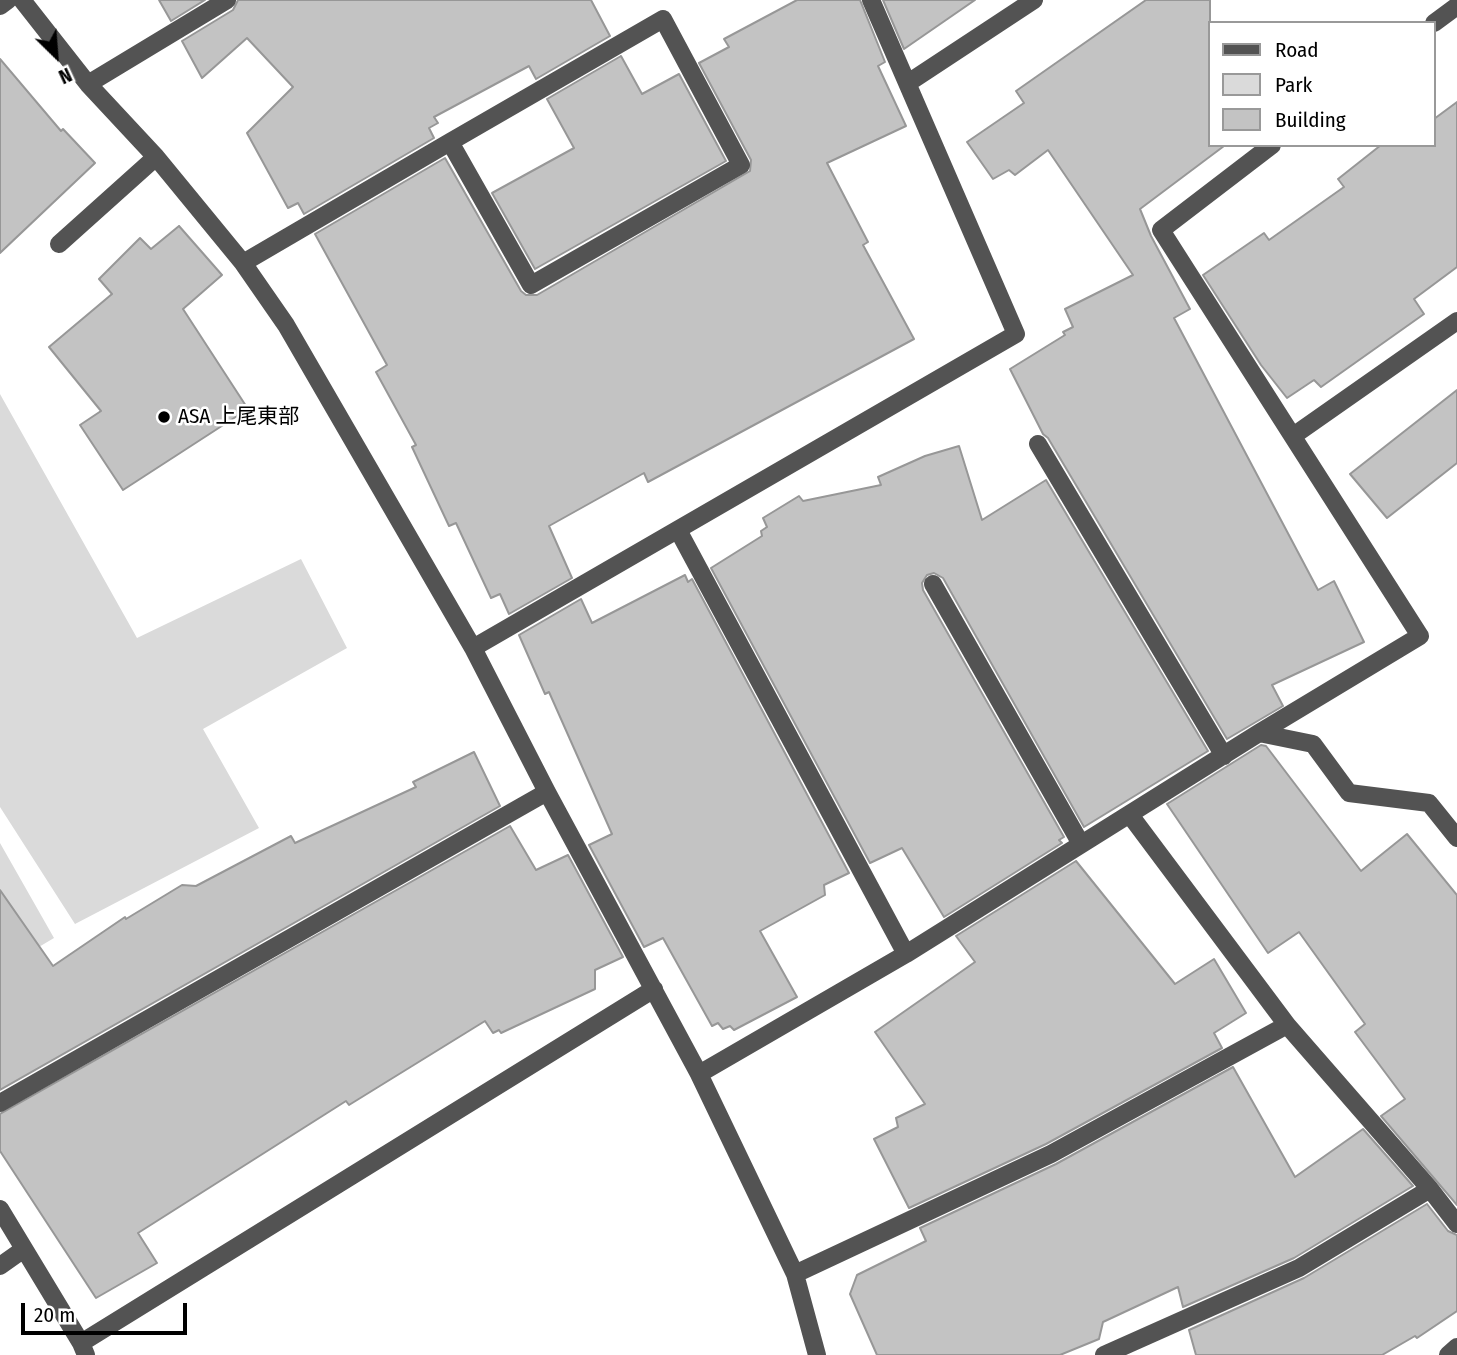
<!DOCTYPE html>
<html>
<head>
<meta charset="utf-8">
<style>
	body { margin:0 }
	#map { position:relative; width:1457px; height:1355px; overflow:hidden; background:#fff; font-family:"Fira Sans Condensed",sans-serif }
	canvas { display:block }
	.legend { position:absolute; left:1208px; top:21px; width:228px; height:126px; box-sizing:border-box; background:#fff; border:2px solid #999; margin:0; padding:9px 12px; list-style:none; font-size:21px; color:#000 }
	.legend li { display:flex; align-items:center; gap:14px; height:35px }
	.legend b { width:35px; border:2px solid #999 }
	.north { position:absolute; left:21px; top:21px; width:70px; height:70px; -webkit-text-stroke:5px #fff; paint-order:stroke; rotate:155deg; font-size:19px; font-weight:700; line-height:28px; text-align:center; color:#000 }
	.north::after { content:''; display:block; margin:auto; width:24px; height:32px; background:#000; clip-path:polygon(50% 0,100% 100%,50% 72%,0 100%) }
	.scale { position:absolute; left:21px; top:1303px; width:166px; height:32px; box-sizing:border-box; border:4px solid #000; border-top:0; padding-left:9px; font-size:21px; line-height:24px; white-space:nowrap; color:#000; -webkit-text-stroke:5px #fff; paint-order:stroke }
</style>
</head>
<body>
<div id="map">
<canvas width="1457" height="1355"></canvas>
<ul class="legend">
<li><b style="height:9px;background:#535353"></b>Road</li>
<li><b style="height:19px;background:#dadada"></b>Park</li>
<li><b style="height:19px;background:#c3c3c3"></b>Building</li>
</ul>
<div class="north">N</div>
<div class="scale">20 m</div>
</div>
<script>
const ctx = document.querySelector('canvas').getContext('2d');
ctx.lineJoin = 'round';
function fillPath(path, color) { ctx.fillStyle = color; ctx.fill(path, 'evenodd'); }
const poly = rows => new Path2D(rows.map(r => 'M' + r).join(''));
function strokePath(path, color, width, dash) { ctx.strokeStyle = color; ctx.lineWidth = width; ctx.lineCap = dash ? 'butt' : 'round'; ctx.setLineDash(dash || []); ctx.stroke(path); }
function drawText(font, color, halo, rows, align = 'center') {
  ctx.font = font + ' "Fira Sans Condensed","Noto Sans JP",sans-serif'; ctx.lineWidth = 5; ctx.setLineDash([]); ctx.textBaseline = 'middle'; ctx.strokeStyle = halo; ctx.fillStyle = color; for (const [text, x, y, turn = 0] of rows) {
    ctx.save(); ctx.translate(x, y); ctx.rotate((+turn || 0) * Math.PI / 180); ctx.textAlign = isNaN(turn) ? turn : align; if (halo) ctx.strokeText(text, 0, 0); ctx.fillText(text, 0, 0); ctx.restore();
  }
}
fillPath(poly([
	[0,394,137,638,301,559,347,648,203,729,259,828,75,924,0,807],
	[0,843,54,938,0,970]
]), '#dadada');
const building = poly([
	[159,0,205,0,171,21,159,0],
	[238,0,591,0,610,36,536,79,529,66,434,117,438,123,429,128,434,138,304,214,298,203,288,208,247,133,293,87,247,38,202,78,182,41,233,10,238,0],
	[797,0,860,0,885,62,878,66,906,126,827,163,868,242,863,245,914,339,648,482,644,473,549,526,572,578,509,614,500,594,491,598,456,523,449,526,412,447,416,445,376,372,387,365,315,234,445,158,521,291,526,295,537,295,750,171,751,160,699,63,729,47,724,39,797,0],
	[883,0,975,0,904,49,883,0],
	[1146,0,1210,0,1210,145,1224,146,1140,209,1151,236,1190,309,1174,318,1318,590,1334,581,1364,642,1272,685,1283,706,1227,739,1048,438,1043,434,1010,369,1065,335,1063,332,1073,327,1065,309,1133,275,1048,150,1015,175,1009,170,993,179,967,142,1024,103,1016,91,1146,0],
	[621,56,642,94,679,74,726,161,535,269,492,193,574,148,547,99,621,56],
	[0,59,61,131,63,129,95,163,0,253,0,59],
	[1457,102,1457,267,1414,299,1424,314,1321,387,1314,380,1287,398,1261,365,1203,275,1264,233,1269,240,1344,187,1338,179,1381,145,1434,145,1434,119,1457,102],
	[179,226,222,275,183,309,248,409,123,490,80,425,101,411,49,347,112,294,99,279,140,238,151,249,179,226],
	[1457,390,1457,463,1387,518,1350,474,1457,390],
	[959,446,982,520,1046,480,1208,751,1084,827,943,578,934,573,927,575,922,583,923,590,1064,837,1059,840,1062,843,944,917,902,848,870,863,711,568,762,536,761,531,767,527,763,518,799,496,803,501,881,485,878,477,925,456,959,446],
	[685,575,688,582,692,579,849,873,824,885,825,895,760,931,797,997,734,1030,730,1026,723,1029,718,1023,712,1026,663,938,644,947,589,845,612,834,549,692,545,694,519,635,581,599,592,623,685,575],
	[1261,745,1266,746,1361,871,1407,834,1457,895,1457,1205,1381,1116,1405,1099,1355,1032,1365,1024,1299,932,1268,953,1167,804,1261,745],
	[474,752,500,806,0,1090,0,890,53,966,125,917,126,919,182,885,196,886,291,836,295,843,416,787,413,782,474,752],
	[510,826,536,870,568,855,623,957,595,970,595,989,501,1033,499,1030,493,1033,485,1021,349,1105,346,1101,138,1233,157,1263,96,1298,0,1151,0,1114,510,826],
	[1076,861,1175,984,1214,959,1246,1013,1214,1033,1222,1048,1046,1144,909,1208,874,1139,898,1127,896,1118,925,1104,875,1032,975,962,956,936,1076,861],
	[1233,1067,1295,1177,1363,1129,1413,1186,1294,1258,1183,1307,1178,1287,1103,1322,1099,1339,1060,1355,877,1355,850,1294,857,1275,926,1241,920,1228,1056,1164,1233,1067],
	[1427,1204,1448,1231,1457,1235,1457,1311,1417,1338,1415,1336,1382,1355,1196,1355,1189,1330,1304,1278,1427,1204]
]);
fillPath(building, '#c3c3c3');
strokePath(building, '#979797', 2);
strokePath(poly([
	[22,0,88,84,156,157,243,263,286,325,473,648,547,792,699,1074,795,1274,817,1355],
	[0,6,8,0],
	[1434,23,1457,6],
	[908,83,1034,0],
	[88,84,227,0],
	[59,244,156,157],
	[243,263,450,142,663,19,741,165,531,285,450,142],
	[1293,436,1457,321],
	[1038,444,1224,756],
	[678,530,906,954],
	[933,584,1081,844],
	[473,648,1016,334,871,0],
	[1259,733,1313,744,1349,793,1429,803,1457,838],
	[1130,815,1287,1025,1430,1189,1457,1224],
	[699,1074,906,954,1259,733,1420,636,1161,230,1272,145],
	[0,1103,547,792],
	[0,1209,81,1343],
	[0,1266,24,1249],
	[795,1274,1051,1154,1287,1025],
	[86,1355,81,1343,654,989],
	[1104,1355,1299,1268,1430,1189],
	[1448,1355,1457,1347]
]), '#535353', 18);
for (const [x, y, r, color] of [
	[164,417,7,"#000"]
]) { const dot = new Path2D(); dot.arc(x, y, r, 0, 2 * Math.PI); ctx.fillStyle = color; ctx.fill(dot); strokePath(dot, '#fff', 2.5); }
drawText('21px', '#000', '#fff', [
	["ASA 上尾東部",178,417]
], 'left');
</script>
</body>
</html>
